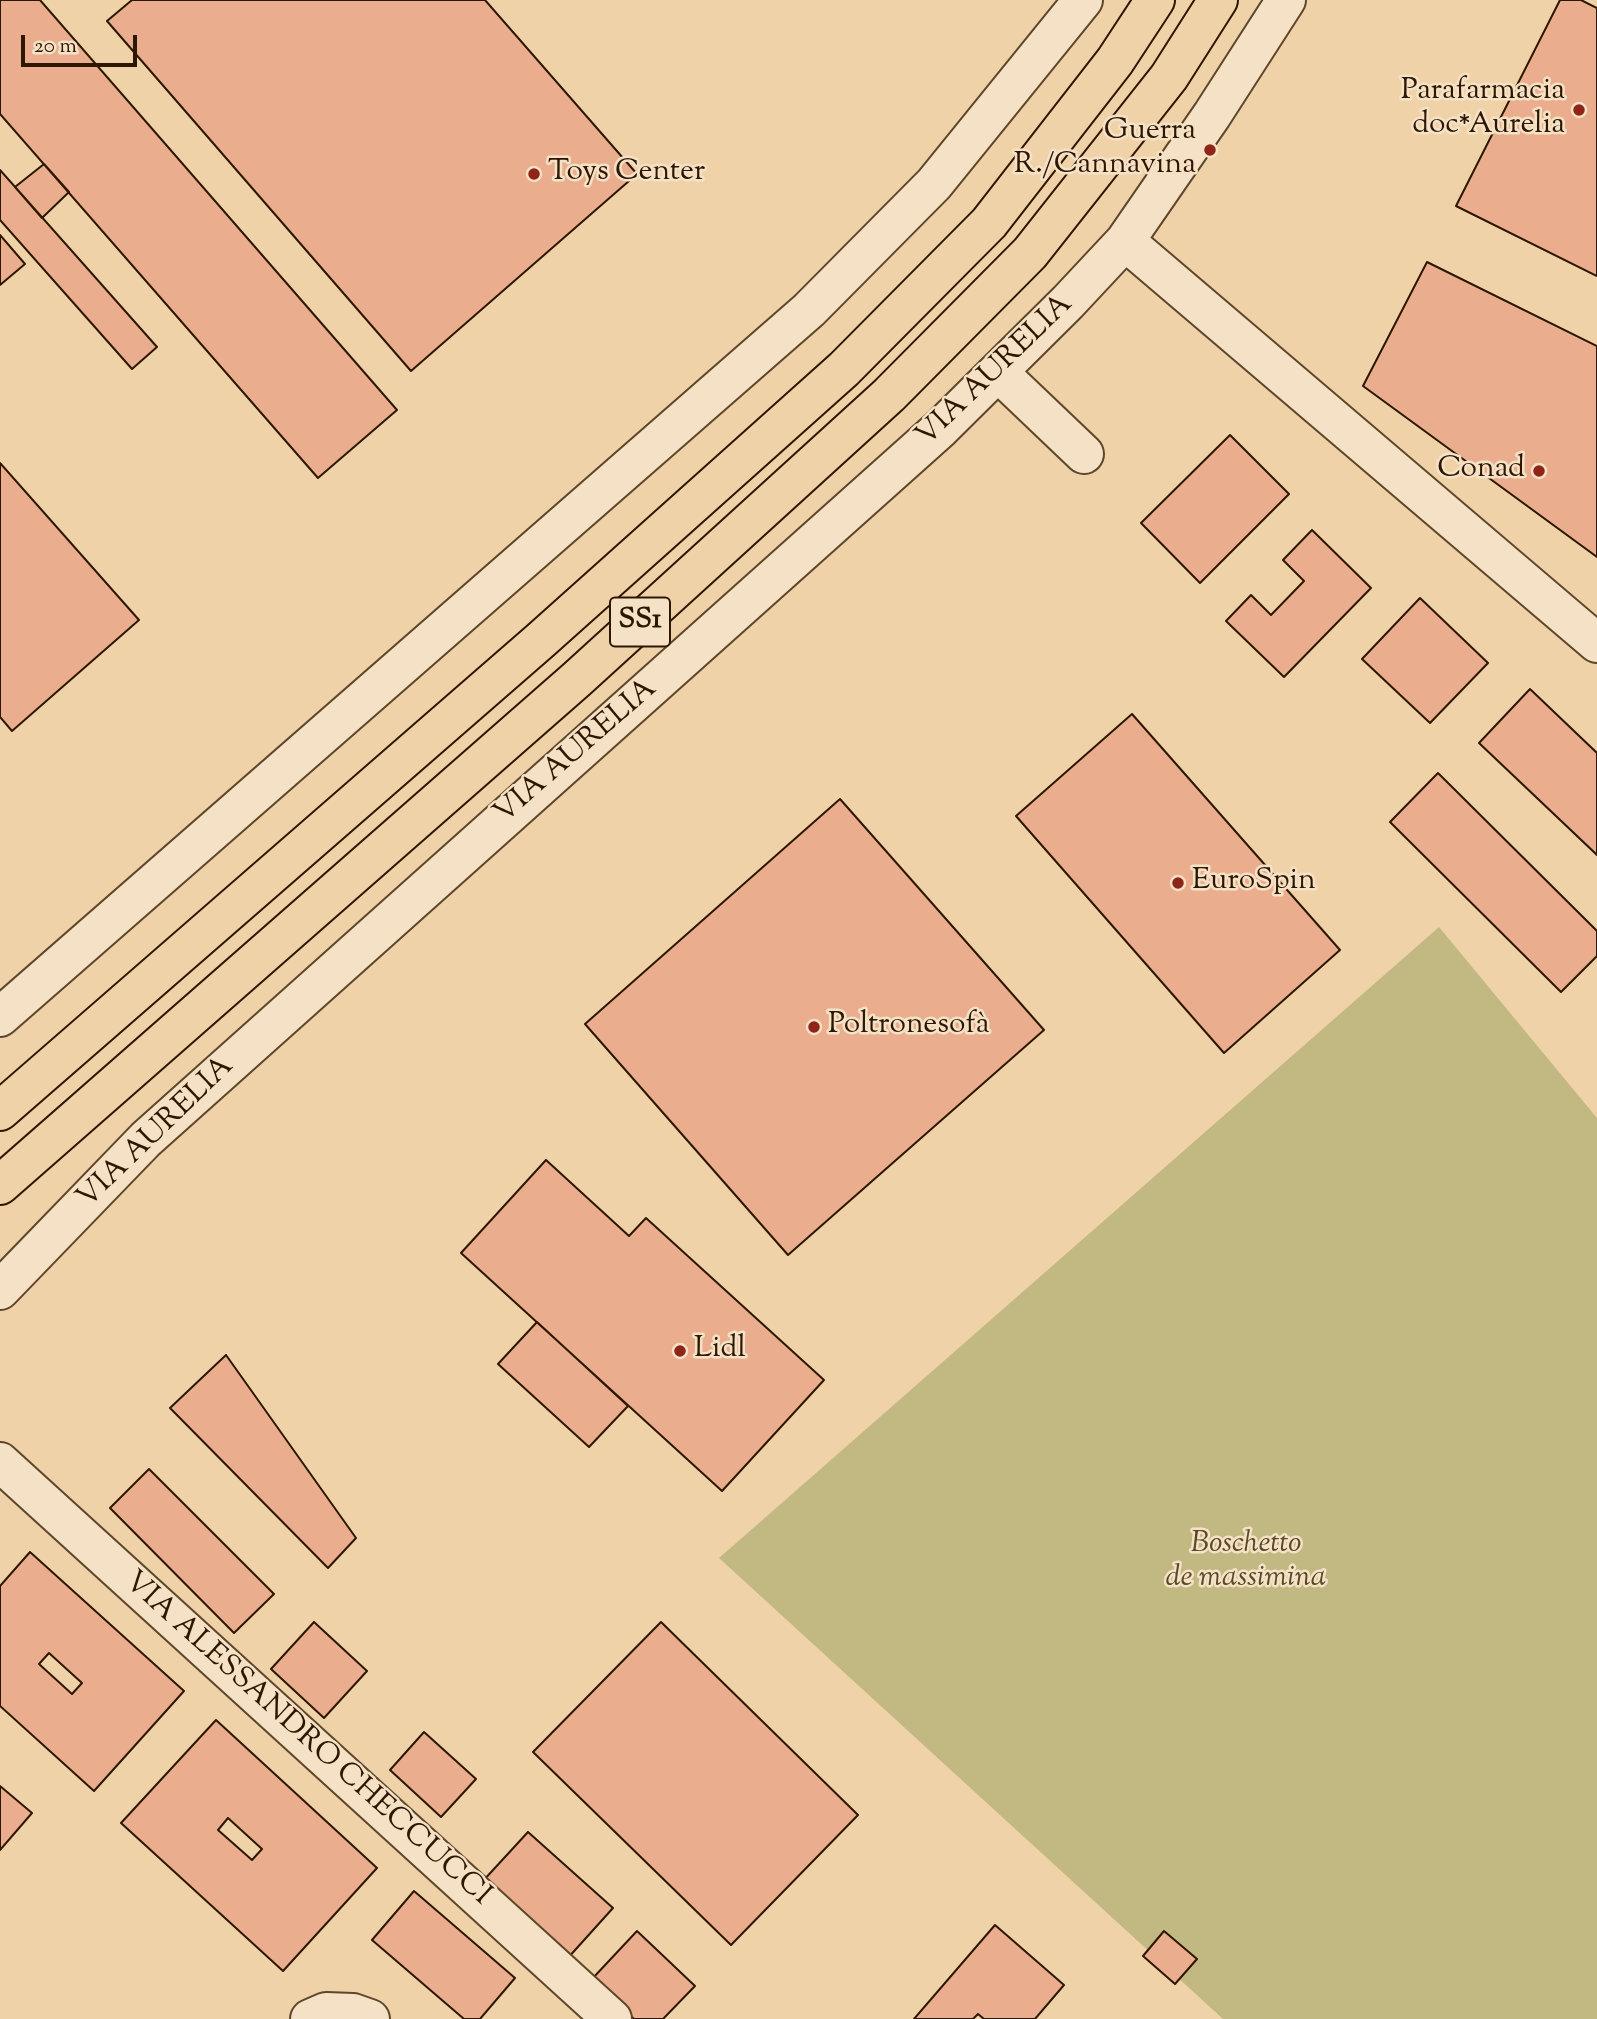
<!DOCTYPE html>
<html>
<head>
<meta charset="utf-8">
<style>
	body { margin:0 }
	#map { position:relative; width:1597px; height:2019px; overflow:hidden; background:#f0d2a8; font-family:"Sorts Mill Goudy",serif }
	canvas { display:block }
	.scale { position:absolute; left:21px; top:35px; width:116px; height:32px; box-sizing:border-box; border:4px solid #2d1700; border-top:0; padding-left:9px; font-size:21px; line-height:24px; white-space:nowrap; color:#2d1700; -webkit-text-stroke:5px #f5e2c6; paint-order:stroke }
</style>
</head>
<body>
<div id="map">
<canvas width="1597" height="2019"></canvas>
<div class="scale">20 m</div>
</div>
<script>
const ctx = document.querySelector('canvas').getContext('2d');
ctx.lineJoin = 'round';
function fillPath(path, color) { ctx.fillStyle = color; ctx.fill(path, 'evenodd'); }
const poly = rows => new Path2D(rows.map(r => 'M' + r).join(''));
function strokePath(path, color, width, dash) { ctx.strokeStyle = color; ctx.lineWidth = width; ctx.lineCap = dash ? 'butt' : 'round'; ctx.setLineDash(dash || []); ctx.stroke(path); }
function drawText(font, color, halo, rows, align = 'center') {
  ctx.font = font + ' "Sorts Mill Goudy",serif'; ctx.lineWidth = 5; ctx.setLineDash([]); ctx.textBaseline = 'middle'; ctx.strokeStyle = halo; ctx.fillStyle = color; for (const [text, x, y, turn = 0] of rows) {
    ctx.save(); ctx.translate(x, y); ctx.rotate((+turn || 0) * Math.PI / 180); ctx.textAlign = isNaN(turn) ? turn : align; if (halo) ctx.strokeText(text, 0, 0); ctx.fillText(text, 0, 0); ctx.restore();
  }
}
fillPath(poly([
	[1439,927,1597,1118,1597,2019,1223,2019,719,1558]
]), '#c2b982');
const building = poly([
	[0,0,40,0,397,410,318,478,0,114,0,0],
	[132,0,485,0,637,174,411,371,107,21,132,0],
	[1560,0,1581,0,1597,8,1597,276,1456,206,1560,0],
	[44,164,69,192,42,218,15,187,44,164],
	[0,170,157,347,132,369,0,220,0,170],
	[0,235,25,264,0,285,0,235],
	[1427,262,1597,346,1597,557,1363,386,1427,262],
	[1230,435,1289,494,1200,583,1141,523,1230,435],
	[0,463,139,620,12,731,0,717,0,463],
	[1312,530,1371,588,1284,677,1226,621,1251,595,1271,615,1304,581,1283,560,1312,530],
	[1420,598,1488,663,1430,723,1362,659,1420,598],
	[1530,689,1597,753,1597,855,1479,743,1530,689],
	[1132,714,1340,950,1224,1053,1016,816,1132,714],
	[1438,773,1597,931,1597,956,1561,992,1390,822,1438,773],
	[840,799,1044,1030,788,1255,585,1024,840,799],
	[546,1160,629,1236,646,1218,824,1380,722,1491,461,1253,546,1160],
	[537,1322,628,1406,589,1447,498,1364,537,1322],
	[226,1355,356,1538,328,1568,170,1408,226,1355],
	[149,1469,274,1594,234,1633,110,1508,149,1469],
	[30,1552,184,1691,94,1791,0,1706,0,1586,30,1552],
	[49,1653,82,1683,72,1694,39,1664,49,1653],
	[314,1622,367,1671,324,1718,271,1669,314,1622],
	[661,1622,858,1815,731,1945,533,1752,661,1622],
	[216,1720,377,1868,283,1971,121,1823,216,1720],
	[228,1818,262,1849,252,1860,218,1830,228,1818],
	[424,1732,476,1779,441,1817,390,1770,424,1732],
	[0,1786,32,1813,0,1850,0,1786],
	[528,1832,613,1908,567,1959,482,1882,528,1832],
	[414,1891,515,1978,480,2019,464,2019,372,1940,414,1891],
	[995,1925,1064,1985,1035,2019,984,2019,978,2014,973,2019,914,2019,995,1925],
	[637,1931,695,1986,663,2019,634,2019,592,1979,637,1931],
	[1164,1931,1197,1959,1175,1984,1143,1956,1164,1931]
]);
fillPath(building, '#eaae8f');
strokePath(building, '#2d1700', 2);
const minor = poly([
	[1125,241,1597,643],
	[998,372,1084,454],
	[0,1017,809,310,934,184,1083,0],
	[0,1290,146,1139,940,429,1068,302,1125,241,1212,115,1286,0],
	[0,1462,612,2019],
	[310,2019,326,2012,353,2013,370,2019]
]);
const highway = poly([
	[0,1111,541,640,844,369,989,223,1115,61,1155,0],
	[0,1185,577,679,889,395,1030,253,1169,77,1218,0]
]);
strokePath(minor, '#5e462a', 42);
strokePath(highway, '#2d1700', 42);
strokePath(minor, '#f5e2c6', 38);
strokePath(highway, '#f0d2a8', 38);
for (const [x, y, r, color] of [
	[1579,110,7,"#8f2418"],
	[1210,150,7,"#8f2418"],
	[534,174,7,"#8f2418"],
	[1539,471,7,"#8f2418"],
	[1178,883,7,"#8f2418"],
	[814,1027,7,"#8f2418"],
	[680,1351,7,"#8f2418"]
]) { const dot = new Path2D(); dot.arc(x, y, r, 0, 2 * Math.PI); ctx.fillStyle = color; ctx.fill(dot); strokePath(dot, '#f5e2c6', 2.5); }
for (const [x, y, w] of [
	[640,622,60]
]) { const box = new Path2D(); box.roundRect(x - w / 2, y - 24.5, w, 49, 5); ctx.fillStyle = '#f5e2c6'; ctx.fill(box); strokePath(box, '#2d1700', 2); }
drawText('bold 28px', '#2d1700', null, [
	["SS1",640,622]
]);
drawText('30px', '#2d1700', '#f5e2c6', [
	["Parafarmacia",1565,93,"right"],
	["doc*Aurelia",1565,127,"right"],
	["Guerra",1196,133,"right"],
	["R./Cannavina",1196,167,"right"],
	["Toys Center",548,174],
	["Conad",1525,471,"right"],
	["EuroSpin",1192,883],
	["Poltronesofà",828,1027],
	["Lidl",694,1351]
], 'left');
drawText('30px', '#2d1700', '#f5e2c6', [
	["VIA AURELIA",996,372,-44],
	["VIA AURELIA",577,753,-41],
	["VIA AURELIA",157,1134,-44],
	["VIA ALESSANDRO CHECCUCCI",306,1740,42]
]);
drawText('italic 30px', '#5a4827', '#f5e2c6', [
	["Boschetto",1246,1546],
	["de massimina",1246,1580]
]);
</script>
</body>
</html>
